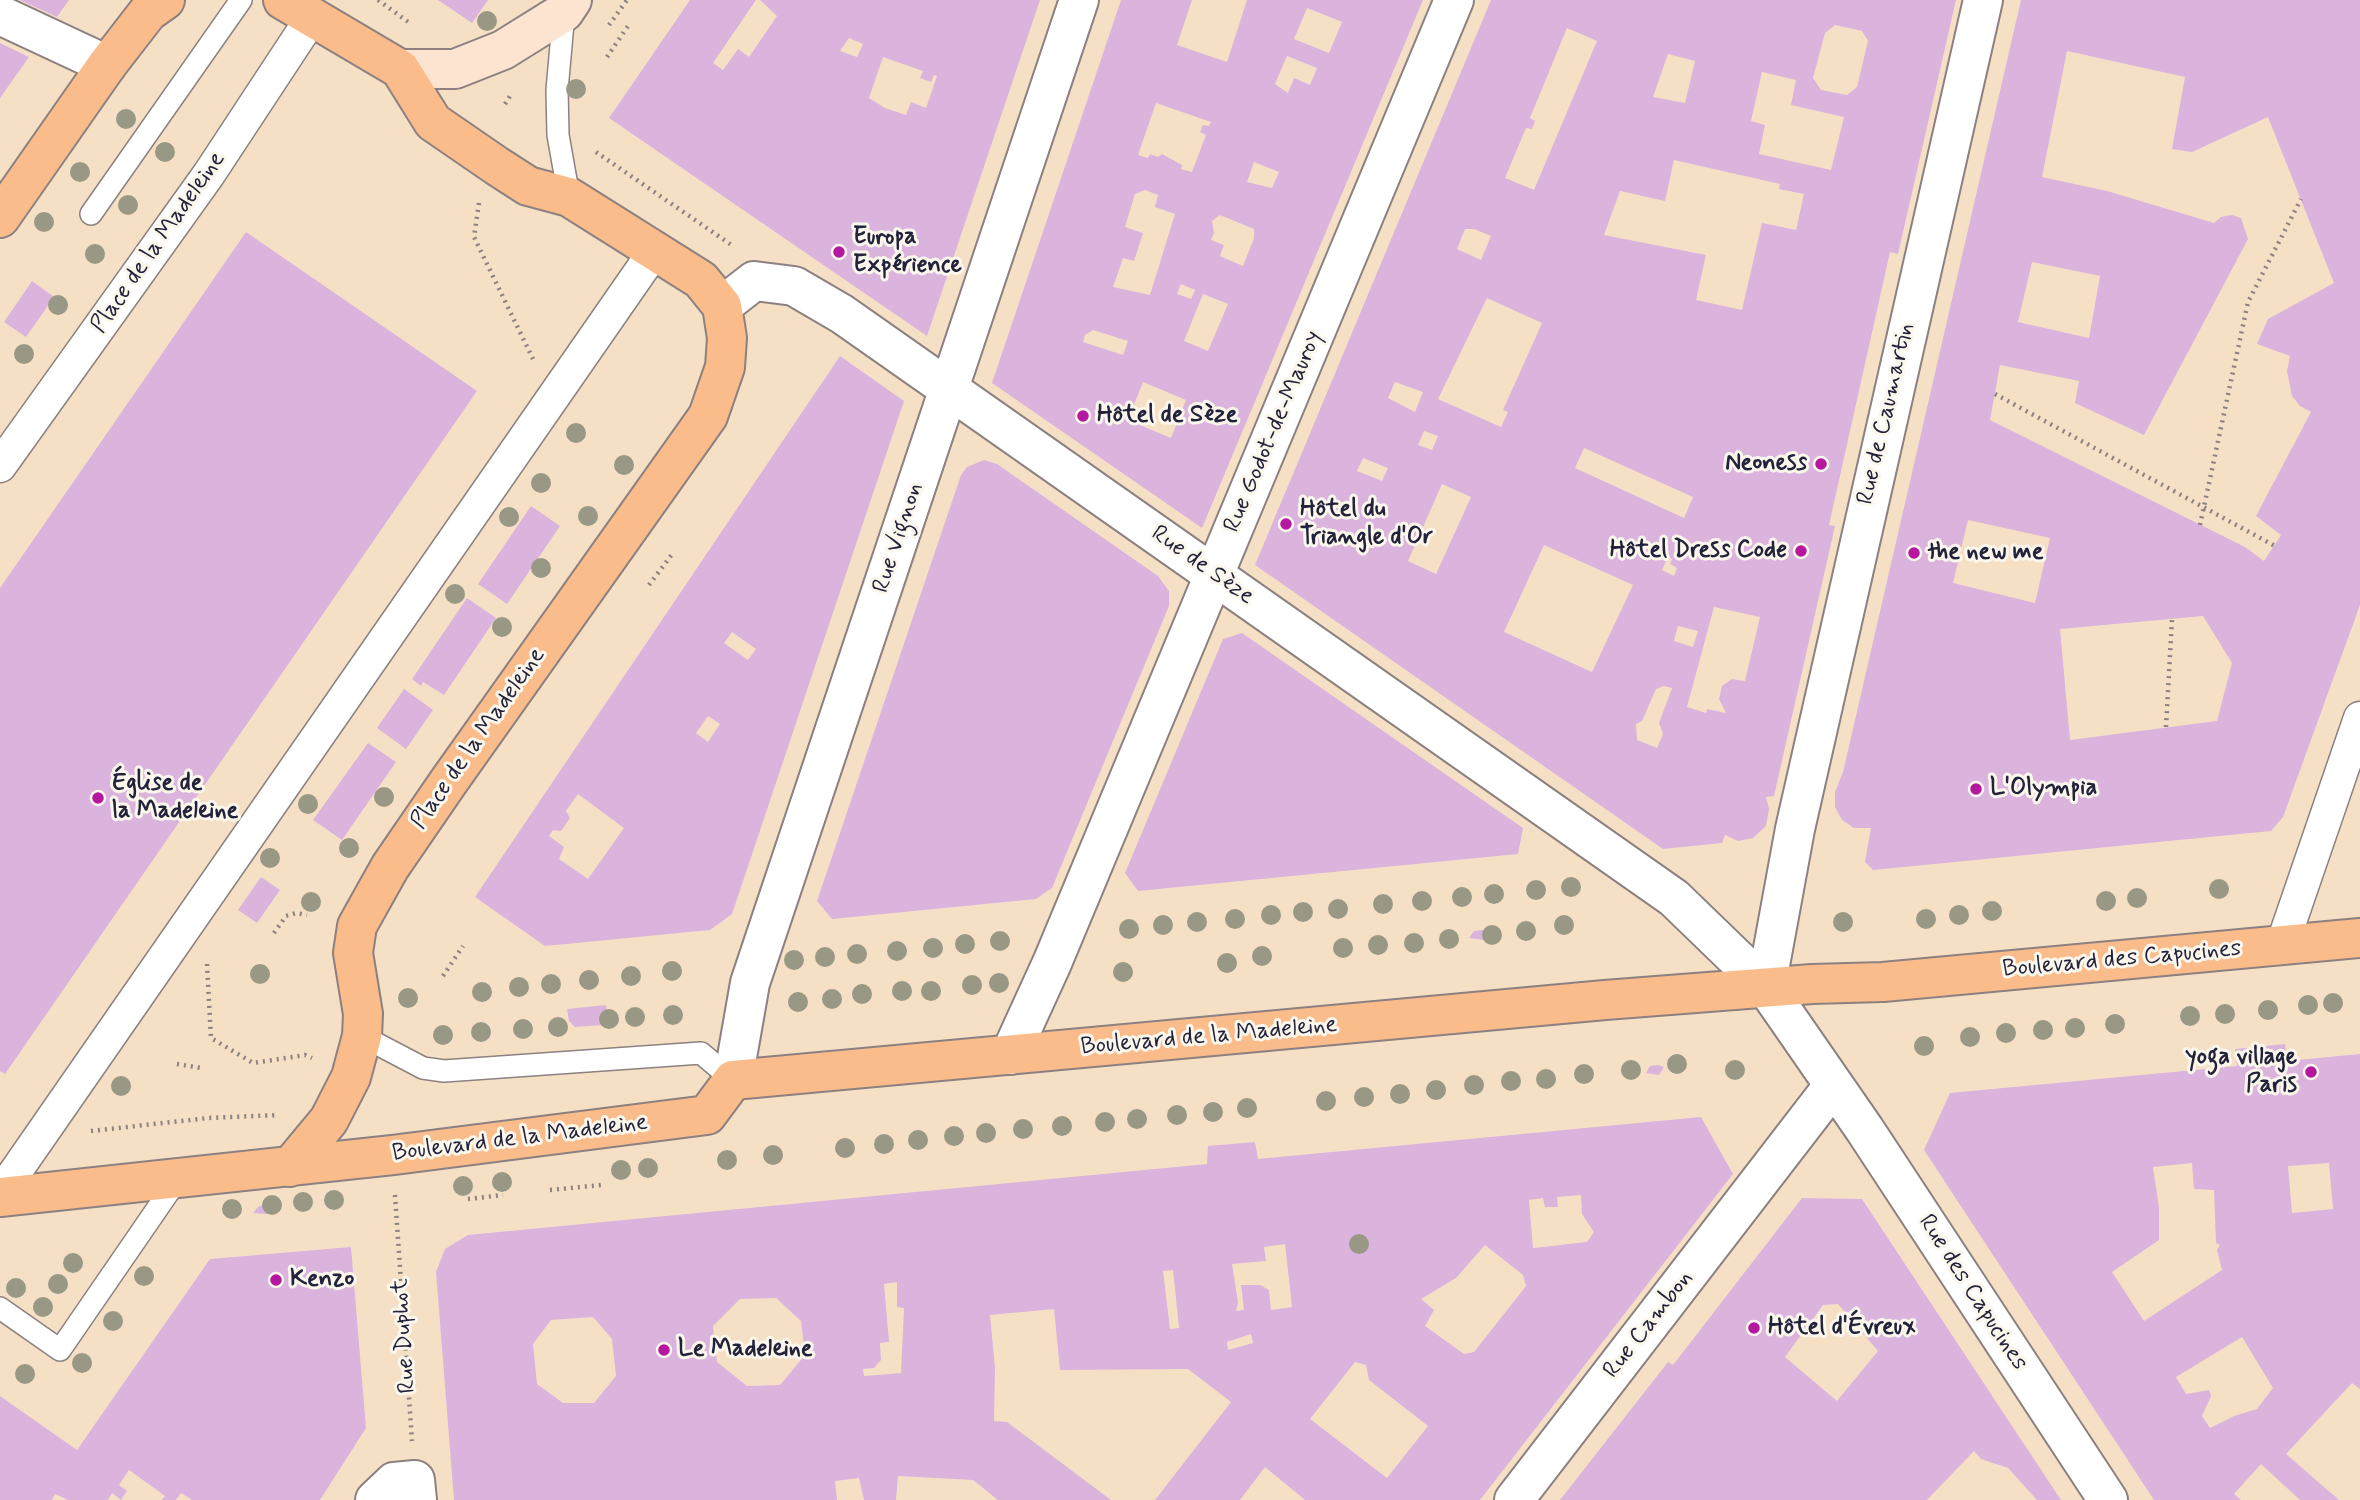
<!DOCTYPE html>
<html>
<head>
<meta charset="utf-8">
<style>
	body { margin:0 }
	canvas { display:block; background:#f5e0c5 }
</style>
</head>
<body>
<canvas width="2360" height="1500"></canvas>
<script>
const ctx = document.querySelector('canvas').getContext('2d');
ctx.lineJoin = 'round';
function fillPath(path, color) { ctx.fillStyle = color; ctx.fill(path, 'evenodd'); }
const poly = rows => new Path2D(rows.map(r => 'M' + r).join(''));
function strokePath(path, color, width, dash) { ctx.strokeStyle = color; ctx.lineWidth = width; ctx.lineCap = dash ? 'butt' : 'round'; ctx.setLineDash(dash || []); ctx.stroke(path); }
function drawText(font, color, halo, rows, align = 'center') {
  ctx.font = font + ' Mynerve,sans-serif'; ctx.lineWidth = 6; ctx.setLineDash([]); ctx.textBaseline = 'middle'; ctx.strokeStyle = halo; ctx.fillStyle = color; for (const [text, x, y, turn = 0] of rows) {
    ctx.save(); ctx.translate(x, y); ctx.rotate((+turn || 0) * Math.PI / 180); ctx.textAlign = isNaN(turn) ? turn : align; if (halo) ctx.strokeText(text, 0, 0); ctx.fillText(text, 0, 0); ctx.restore();
  }
}
fillPath(poly([
	[20,0,69,0,57,17],
	[438,0,488,0,472,23],
	[690,0,756,0,713,63,723,70,738,49,749,57,777,16,760,0,1040,0,927,336,609,118],
	[849,38,863,44,857,57,840,51],
	[883,57,923,71,920,78,931,82,934,75,937,76,926,108,911,102,906,115,885,108,869,98],
	[1121,0,1192,0,1177,45,1227,62,1247,0,1423,0,1202,528,992,383],
	[1307,8,1342,22,1329,53,1294,39],
	[1287,56,1317,68,1310,85,1294,78,1288,93,1275,84],
	[1156,103,1211,122,1209,126,1203,125,1200,132,1206,135,1192,172,1181,169,1182,165,1162,154,1158,157,1150,154,1148,158,1138,155],
	[1254,162,1279,172,1272,188,1247,182],
	[1145,190,1158,195,1155,207,1175,214,1150,295,1113,287,1123,258,1134,261,1143,233,1125,227,1135,194],
	[1220,215,1254,229,1254,238,1243,266,1220,256,1224,245,1211,240,1214,233,1212,221],
	[1181,284,1195,290,1191,299,1177,294],
	[1203,294,1228,304,1208,351,1184,341],
	[1093,330,1128,341,1123,355,1083,342,1085,335],
	[1143,382,1186,400,1171,438,1128,420],
	[1491,0,1956,0,1898,254,1890,252,1829,525,1835,526,1774,796,1766,797,1769,809,1766,826,1753,838,1738,841,1725,835,1722,843,1663,849,1255,565],
	[1835,25,1862,31,1868,41,1857,87,1847,95,1821,90,1813,78,1825,33],
	[1567,28,1597,41,1534,190,1505,178,1526,128,1532,129,1535,121,1530,118],
	[1668,54,1695,61,1685,103,1653,97],
	[1762,72,1796,80,1791,105,1844,117,1831,170,1759,154,1765,125,1751,121],
	[1674,160,1780,184,1779,189,1804,194,1796,230,1762,223,1742,310,1696,300,1706,255,1604,235,1620,191,1665,201],
	[1465,229,1474,229,1491,236,1481,260,1457,249],
	[1487,298,1542,323,1503,410,1508,412,1501,427,1438,399],
	[1395,382,1423,392,1415,412,1388,398],
	[1424,431,1438,436,1432,450,1418,445],
	[1584,448,1693,497,1684,518,1575,468],
	[1363,458,1388,468,1382,481,1357,471],
	[1442,484,1471,497,1436,574,1408,561],
	[1544,545,1633,585,1592,672,1504,632],
	[1668,557,1672,559,1670,564,1677,568,1674,576,1662,570],
	[1714,607,1760,617,1745,681,1732,679,1722,686,1719,699,1726,713,1707,709,1706,713,1687,707],
	[1678,626,1698,631,1693,647,1674,641],
	[1664,686,1672,688,1659,723,1663,734,1657,748,1637,740,1636,724,1642,721,1656,689],
	[2021,0,2360,0,2360,605,2283,817,2271,831,1873,870,1865,862,1871,828,1854,828,1842,820,1835,807,1835,792,1843,772],
	[2067,51,2185,77,2172,149,2192,152,2268,117,2334,283,2268,319,2257,344,2290,356,2287,371,2292,396,2300,406,2311,412,2256,516,2281,535,2264,561,2245,547,1990,420,2000,365,2079,381,2075,403,2144,435,2248,239,2241,218,2232,215,2221,217,2214,223,2107,191,2042,177],
	[2032,262,2100,276,2089,338,2018,322],
	[1968,520,2050,538,2035,603,1953,583],
	[2203,616,2232,663,2217,721,2070,740,2060,629],
	[0,43,29,57,0,98],
	[246,232,477,391,5,1074,0,1071,0,588],
	[32,281,54,297,26,337,4,322],
	[840,356,904,401,732,914,710,930,545,946,475,897],
	[732,632,756,649,748,660,724,643],
	[708,716,720,724,708,742,696,733],
	[578,794,624,828,588,879,559,859,564,847,549,836,553,830,561,831,570,818,566,811],
	[984,460,997,464,1158,576,1169,591,1169,606,1052,888,1036,899,832,919,817,901,961,475,967,467],
	[531,506,560,526,507,604,478,584],
	[467,598,496,618,444,695,423,682,421,686,412,679],
	[1242,633,1523,828,1518,854,1138,891,1125,873,1223,639],
	[404,689,433,710,406,749,377,728],
	[368,743,396,762,342,840,313,820],
	[261,877,280,890,257,923,238,910],
	[1483,930,1489,936,1484,940,1469,938,1474,931],
	[606,1005,607,1017,603,1025,575,1027,569,1021,567,1009],
	[2285,1044,2287,1061,2360,1054,2360,1389,2352,1383,2286,1454,2339,1500,2300,1500,2261,1464,2234,1494,2241,1500,2154,1500,1924,1150,1950,1093,2237,1066,2235,1049],
	[2192,1163,2194,1189,2214,1190,2216,1243,2220,1245,2217,1250,2222,1270,2144,1321,2112,1272,2159,1240,2159,1208,2153,1167],
	[2329,1163,2333,1209,2292,1213,2288,1166],
	[2242,1337,2273,1388,2257,1409,2234,1416,2210,1428,2202,1416,2211,1396,2209,1390,2186,1394,2176,1377],
	[1658,1065,1664,1067,1659,1075,1646,1073,1650,1066],
	[1701,1117,1733,1174,1480,1500,1305,1500,1265,1467,1240,1500,1155,1500,1231,1402,1188,1369,1060,1370,1054,1309,990,1315,995,1368,994,1421,1007,1422,1111,1500,998,1500,973,1480,898,1476,896,1500,864,1500,859,1478,835,1481,837,1500,454,1500,436,1272,445,1249,468,1235,1207,1164,1208,1146,1255,1142,1258,1159],
	[1581,1195,1582,1214,1594,1232,1587,1242,1533,1248,1529,1200,1543,1198,1545,1207,1558,1207,1557,1197],
	[1285,1244,1292,1307,1271,1310,1269,1290,1260,1285,1241,1285,1244,1310,1236,1311,1238,1302,1232,1264,1266,1261,1264,1247],
	[1485,1245,1523,1275,1526,1286,1474,1352,1464,1354,1425,1326,1434,1310,1421,1299,1456,1278],
	[1173,1270,1179,1328,1170,1329,1163,1271],
	[897,1282,897,1307,904,1308,901,1373,864,1376,863,1369,874,1368,881,1360,880,1343,889,1342,884,1284],
	[776,1298,801,1321,805,1355,780,1385,747,1386,717,1362,713,1326,740,1299],
	[593,1317,612,1339,616,1376,594,1403,563,1403,537,1384,533,1344,551,1320],
	[1251,1334,1253,1343,1228,1350,1227,1342],
	[1355,1362,1366,1365,1369,1380,1428,1426,1387,1478,1310,1419],
	[1802,1198,1862,1199,2061,1500,2037,1500,2008,1468,1981,1459,1974,1451,1927,1500,1560,1500,1668,1362,1673,1365],
	[1838,1304,1878,1351,1837,1401,1785,1357,1823,1305],
	[267,1205,272,1208,268,1214,253,1213,259,1206],
	[351,1247,366,1428,320,1500,192,1500,181,1493,176,1500,162,1500,165,1496,129,1470,119,1485,127,1491,121,1500,112,1493,108,1500,68,1500,55,1494,52,1500,0,1500,0,1396,77,1450,210,1259]
]), '#dbb4de');
const service = poly([
	[564,12,557,90,558,135,569,197],
	[91,214,241,0],
	[362,1036,423,1068,444,1071,701,1053,733,1080],
	[0,1308,60,1350,179,1177]
]);
const pedestrian = poly([
	[0,466,209,174,313,16],
	[2282,945,2360,718],
	[0,1194,656,249]
]);
const minor = poly([
	[0,15,107,65],
	[722,306,754,281,794,286,842,314,1674,898,1766,987],
	[1766,987,1795,829,1983,0],
	[1010,1055,1052,963,1454,0],
	[733,1080,750,983,1079,0],
	[375,1500,394,1482,415,1480,417,1500],
	[1514,1500,1833,1086]
]);
const tertiary = poly([
	[1766,987,1865,1130,2108,1500]
]);
const secondary = poly([
	[400,69,455,69,503,50,564,12,572,0]
]);
const primary = poly([
	[283,0,400,69,433,122,497,166,528,186,569,197,701,280,722,306,727,338,725,367,708,416,449,781,390,867,357,926,353,953,363,1014,362,1036,351,1077,329,1120,290,1167],
	[0,218,107,65,148,12,165,0],
	[0,1197,393,1155,707,1115,733,1080,1605,1000,1812,984,1883,982,2360,938]
]);
strokePath(service, '#8c8180', 24);
strokePath(pedestrian, '#8c8180', 35);
strokePath(minor, '#8c8180', 42);
strokePath(tertiary, '#8c8180', 42);
strokePath(secondary, '#8c8180', 42);
strokePath(primary, '#8c8180', 42);
strokePath(poly([
	[378,0,411,24],
	[609,25,627,0],
	[607,57,628,26],
	[505,104,512,93],
	[596,152,733,246],
	[479,203,474,237,533,359],
	[1995,394,2275,546],
	[2200,525,2248,302,2301,199],
	[649,585,673,553],
	[2166,727,2172,619],
	[274,933,286,916,296,913,307,915],
	[207,964,211,1038,253,1063,305,1055,312,1058],
	[443,976,463,946],
	[177,1064,201,1068],
	[91,1131,208,1118,278,1115],
	[550,1190,601,1185],
	[395,1195,412,1441],
	[468,1199,503,1195]
]), '#8c8180', 4.5, [2, 5]);
strokePath(service, '#fff', 21);
strokePath(pedestrian, '#fff', 32);
strokePath(minor, '#fff', 38);
strokePath(tertiary, '#fff', 38);
strokePath(secondary, '#fde4d0', 38);
strokePath(primary, '#f9bc8a', 38);
ctx.fillStyle = '#999885';
for (const [x, y] of [
	[487,21],
	[576,89],
	[126,119],
	[165,152],
	[80,172],
	[128,205],
	[44,222],
	[95,254],
	[58,305],
	[24,354],
	[576,433],
	[624,465],
	[541,483],
	[588,516],
	[509,517],
	[541,568],
	[455,594],
	[502,627],
	[384,797],
	[308,804],
	[349,848],
	[270,858],
	[1571,887],
	[2219,889],
	[1536,890],
	[1494,894],
	[1462,897],
	[2137,898],
	[1422,901],
	[2106,901],
	[311,902],
	[1383,904],
	[1338,909],
	[1992,911],
	[1303,912],
	[1271,915],
	[1959,915],
	[1235,919],
	[1926,919],
	[1197,922],
	[1843,922],
	[1163,925],
	[1564,925],
	[1129,929],
	[1526,931],
	[1492,935],
	[1449,939],
	[1000,941],
	[1414,943],
	[965,944],
	[1378,945],
	[933,948],
	[1343,948],
	[897,951],
	[857,954],
	[1262,956],
	[825,957],
	[794,960],
	[1227,963],
	[672,971],
	[1123,972],
	[260,974],
	[631,976],
	[589,980],
	[999,983],
	[551,984],
	[972,985],
	[519,987],
	[902,991],
	[931,991],
	[482,992],
	[862,994],
	[408,998],
	[832,999],
	[798,1002],
	[2333,1003],
	[2308,1005],
	[2268,1010],
	[2225,1014],
	[673,1015],
	[2190,1016],
	[635,1017],
	[609,1019],
	[2115,1024],
	[558,1027],
	[2075,1028],
	[523,1029],
	[2043,1030],
	[481,1032],
	[2006,1033],
	[443,1035],
	[1970,1037],
	[1924,1046],
	[1677,1064],
	[1631,1070],
	[1735,1070],
	[1584,1074],
	[1546,1079],
	[1511,1081],
	[1474,1085],
	[121,1086],
	[1436,1090],
	[1400,1094],
	[1364,1097],
	[1326,1101],
	[1247,1108],
	[1213,1112],
	[1177,1115],
	[1137,1119],
	[1105,1122],
	[1062,1126],
	[1023,1129],
	[986,1133],
	[954,1136],
	[918,1140],
	[884,1144],
	[845,1148],
	[773,1155],
	[727,1160],
	[648,1168],
	[621,1170],
	[502,1182],
	[463,1186],
	[334,1200],
	[303,1202],
	[272,1205],
	[232,1209],
	[1359,1244],
	[73,1263],
	[144,1276],
	[58,1284],
	[16,1288],
	[43,1307],
	[113,1321],
	[82,1363],
	[25,1374]
]) { ctx.beginPath(); ctx.arc(x, y, 10, 0, 2 * Math.PI); ctx.fill(); }
for (const [x, y, r, color] of [
	[839,252,7,"#b5179e"],
	[1083,416,7,"#b5179e"],
	[1821,464,7,"#b5179e"],
	[1286,524,7,"#b5179e"],
	[1801,551,7,"#b5179e"],
	[1914,553,7,"#b5179e"],
	[1976,789,7,"#b5179e"],
	[98,798,7,"#b5179e"],
	[2311,1072,7,"#b5179e"],
	[276,1280,7,"#b5179e"],
	[1754,1328,7,"#b5179e"],
	[664,1350,7,"#b5179e"]
]) { const dot = new Path2D(); dot.arc(x, y, r, 0, 2 * Math.PI); ctx.fillStyle = color; ctx.fill(dot); strokePath(dot, '#fbf7ec', 2.5); }
drawText('bold 24px', '#22223b', '#fbf7ec', [
	["Europa",853,238],
	["Expérience",853,266],
	["Hôtel de Sèze",1097,416],
	["Neoness",1807,464,"right"],
	["Hôtel du",1300,510],
	["Triangle d'Or",1300,538],
	["Hôtel Dress Code",1787,551,"right"],
	["the new me",1928,553],
	["Église de",112,784],
	["la Madeleine",112,812],
	["L'Olympia",1990,789],
	["yoga village",2297,1058,"right"],
	["Paris",2297,1086,"right"],
	["Kenzo",290,1280],
	["Hôtel d'Évreux",1768,1328],
	["Le Madeleine",678,1350]
], 'left');
drawText('24px', '#22223b', '#fbf7ec', [
	["Place de la Madeleine",159,243,-55],
	["Rue de Caumartin",1887,414,-77],
	["Rue Godot-de-Mauroy",1274,432,-67],
	["Rue Vignon",899,538,-72],
	["Rue de Sèze",1202,566,35],
	["Place de la Madeleine",479,739,-55],
	["Boulevard des Capucines",2122,960,-5],
	["Boulevard de la Madeleine",1209,1037,-5],
	["Boulevard de la Madeleine",520,1139,-7],
	["Rue des Capucines",1972,1293,57],
	["Rue Cambon",1649,1325,-52],
	["Rue Duphot",405,1336,-94]
]);
</script>
</body>
</html>
